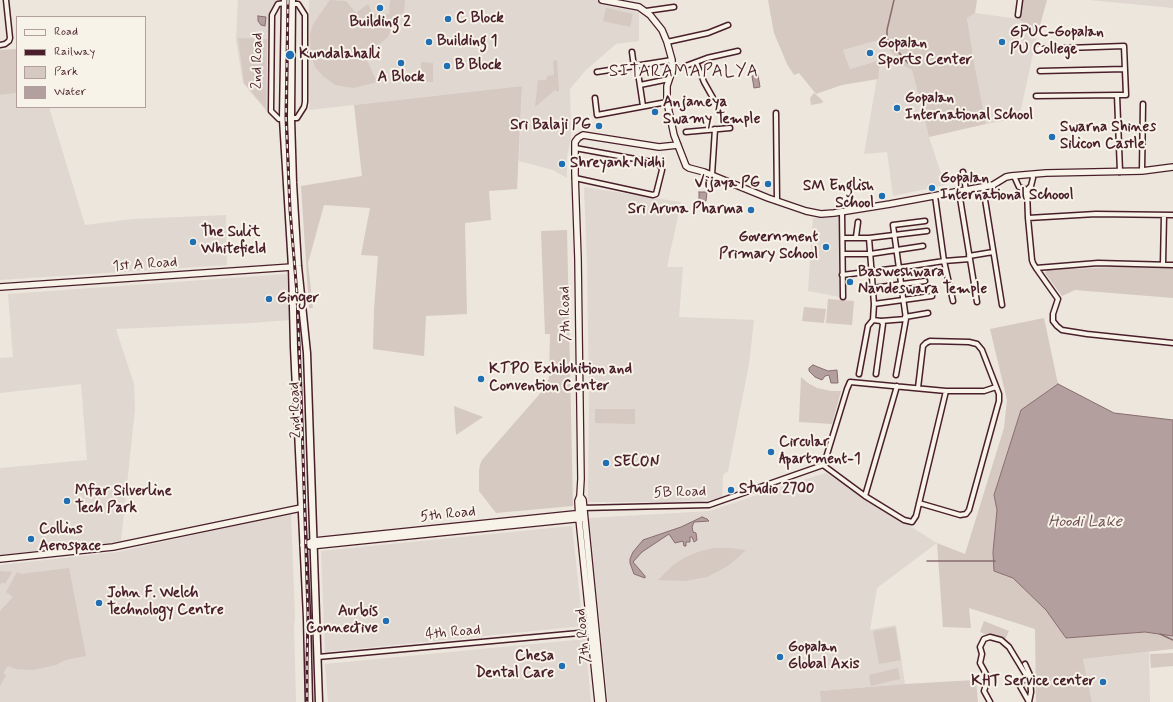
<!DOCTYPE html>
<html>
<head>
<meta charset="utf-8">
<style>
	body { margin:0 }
	#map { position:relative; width:1173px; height:702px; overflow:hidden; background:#ece6dd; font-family:Mynerve,sans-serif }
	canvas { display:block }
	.legend { position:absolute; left:16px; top:16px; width:130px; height:92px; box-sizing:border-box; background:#f7f3e8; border:1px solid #b29e9c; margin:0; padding:5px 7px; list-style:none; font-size:12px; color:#4a1f2b }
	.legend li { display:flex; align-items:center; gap:8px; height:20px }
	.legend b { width:20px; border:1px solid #b29e9c }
</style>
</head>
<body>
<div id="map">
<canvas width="1173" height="702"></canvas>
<ul class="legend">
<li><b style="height:5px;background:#f7f3e8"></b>Road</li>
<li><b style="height:5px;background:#4a1f2b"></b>Railway</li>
<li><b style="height:11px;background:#d5c9c2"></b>Park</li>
<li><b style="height:11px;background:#b39f9d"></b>Water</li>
</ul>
</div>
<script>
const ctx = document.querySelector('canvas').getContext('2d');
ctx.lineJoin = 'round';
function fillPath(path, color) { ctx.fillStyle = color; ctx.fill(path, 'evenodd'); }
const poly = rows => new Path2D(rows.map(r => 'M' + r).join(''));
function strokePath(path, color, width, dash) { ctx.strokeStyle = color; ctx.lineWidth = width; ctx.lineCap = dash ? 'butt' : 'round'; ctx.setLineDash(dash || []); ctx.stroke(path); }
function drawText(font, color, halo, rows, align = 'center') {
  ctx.font = font + ' Mynerve,sans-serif'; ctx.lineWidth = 4; ctx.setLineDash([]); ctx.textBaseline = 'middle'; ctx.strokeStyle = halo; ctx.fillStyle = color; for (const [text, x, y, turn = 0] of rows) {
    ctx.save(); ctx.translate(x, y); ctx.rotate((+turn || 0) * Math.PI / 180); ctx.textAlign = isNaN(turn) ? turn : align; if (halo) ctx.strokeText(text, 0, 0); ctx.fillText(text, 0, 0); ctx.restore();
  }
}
fillPath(poly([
	[238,0,276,0,268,14,267,112,243,83,236,40],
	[309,0,598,0,604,5,639,12,639,41,616,44,585,71,570,89,571,138,567,157,567,178,553,170,519,161,522,86,309,110,310,102,309,94],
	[1089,0,1173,0,1173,8],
	[975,13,1019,19,1037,36,1019,118,986,124,974,62,967,18],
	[879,40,884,43,902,65,912,70,929,137,945,185,893,196,887,152,864,154,880,60,850,69,843,50],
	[17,93,17,107,49,107,85,225,133,219,226,215,227,265,0,280,0,95],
	[584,187,681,202,667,267,683,267,679,317,754,320,749,364,728,471,723,475,722,499,675,502,588,502,589,397,587,266],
	[841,215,840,297,808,291,813,218],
	[287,274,290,320,250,323,116,329,134,384,135,409,121,541,100,544,0,555,0,468,87,460,81,384,0,393,0,358,13,357,8,294],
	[826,473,937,543,877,588,870,630,896,625,905,684,821,691,821,702,608,702,589,518,710,511,786,485],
	[291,513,295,617,294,625,296,702,0,702,0,565,118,552],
	[572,526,583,626,325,652,321,551],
	[585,639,591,702,328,702,325,664],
	[1149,652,1150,702,1092,702,1083,659]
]), '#e0d7d0');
fillPath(poly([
	[330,0,346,1,356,13,368,4,373,14,389,14,390,0,405,0,404,13,398,16,395,20,388,37,367,54,366,58,377,82,354,88,335,85,323,76,315,67,311,56,310,35,313,24],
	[768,0,977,0,975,13,967,18,974,62,986,124,929,137,912,70,902,65,884,43,879,40,843,50,850,69,880,60,878,79,842,85,816,94,799,73,794,75,787,64,774,33],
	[1023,0,1047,0,1037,36,1019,19],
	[606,8,633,14,630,27,603,21],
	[238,38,267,39,266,109,244,83],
	[17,49,17,93,0,95,0,50],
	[557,60,559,91,558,92,555,90,535,107,538,80,546,80,547,76,554,75,553,61],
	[421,62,433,63,433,82,421,82],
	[522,86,517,189,489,191,491,220,465,223,467,314,426,316,424,356,373,349,374,310,378,256,361,255,370,208,324,205,308,263,313,308,309,308,301,186,362,176,354,105],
	[814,93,823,101,822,103,811,105,810,98],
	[567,230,573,506,496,513,479,491,479,470,480,465,482,460,544,389,549,378,550,334,545,334,541,231],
	[1116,267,1173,268,1173,298,1075,290,1062,296,1045,273,1047,270],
	[828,299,854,301,852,325,826,323],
	[804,307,826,309,824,323,802,321],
	[1044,318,1058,384,1021,410,994,495,997,510,993,552,994,571,1013,578,1046,610,1067,638,1145,632,1173,636,1173,649,1083,659,1092,702,1036,702,1035,629,969,608,971,628,943,627,937,543,965,554,1004,428,1007,400,990,329],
	[801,377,808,383,817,388,831,391,841,391,832,424,799,422],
	[454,406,483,417,456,435],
	[595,409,635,409,635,424,595,423],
	[714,548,730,548,746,550,728,566,707,577,685,581,658,580,673,565,684,558,698,552],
	[69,568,86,656,65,660,56,665,33,670,16,669,8,666,3,673,6,675,0,686,0,611,13,597,6,592,17,572,21,574],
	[0,571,12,572,5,584,3,582,0,584],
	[984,621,1009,631,1004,642,980,632],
	[895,627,901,660,879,664,873,631],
	[1173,653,1173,666,1151,668,1150,654],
	[898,668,900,679,871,686,869,675],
	[976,680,978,702,821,702,820,691,905,684]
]), '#d5c9c2');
const water = poly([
	[258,16,266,17,265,26,261,25,258,21,258,16],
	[758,75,760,87,754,88,752,76,758,75],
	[699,192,707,192,706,201,705,201,704,204,700,204,700,201,699,201,699,192],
	[813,365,828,371,837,370,838,383,831,383,829,375,825,376,822,380,815,377,809,371,809,368,813,365],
	[1058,384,1114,413,1173,420,1173,636,1145,632,1066,638,1046,610,1013,578,994,571,993,552,997,510,994,495,1021,410,1058,384],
	[702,517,707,519,709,521,694,522,692,527,693,532,696,533,697,540,694,542,692,537,690,537,690,542,686,542,686,546,684,546,683,541,675,543,669,534,642,552,633,562,645,576,645,578,634,574,630,563,630,559,633,552,643,540,681,527,702,517]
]);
fillPath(water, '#b39f9d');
strokePath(water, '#896c6f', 1);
strokePath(poly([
	[894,0,887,30,887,39,908,63],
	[927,561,995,561],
	[1160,634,1173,640]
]), '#896c6f', 1.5);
const minor = poly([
	[646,11,674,7],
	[1018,15,1020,0],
	[667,42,708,33,728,25],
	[0,45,5,44,9,41,10,38,6,0],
	[1038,49,1124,46,1126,95,1117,95,1120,172],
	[632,52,634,67],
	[696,62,704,82,713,98],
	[637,66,643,106],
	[672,71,707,58,738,51],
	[1040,71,1125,69],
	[597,72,672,60],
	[640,85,669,79],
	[1036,96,1117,95],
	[595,98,597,115,667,102],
	[776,113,777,201],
	[291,118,297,118,304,107,305,102,305,15,298,4,292,4],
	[283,119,279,119,271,111,272,15,278,4,285,3],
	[686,132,730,128],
	[1142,171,1143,104],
	[963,172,966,190],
	[712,175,715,129],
	[1032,175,1033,178,1031,186,1027,190,1028,218,1032,260,1033,263,1036,268,1098,263,1173,265],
	[1014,176,1019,187,1027,190],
	[575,178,653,195,656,194,662,170,661,166,652,162,575,148],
	[983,187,1002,305],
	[959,192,977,302],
	[935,196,944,261,953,301],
	[842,212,843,297],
	[1028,218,1096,214,1173,215],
	[856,237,858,222],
	[843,238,869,238,927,231],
	[843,254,870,254,923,246],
	[969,256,993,252],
	[1163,264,1164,215],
	[1036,268,1058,299,1053,314,1053,321,1057,326,1062,330,1087,334,1173,343],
	[842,275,898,268,944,261,970,259],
	[873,288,925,281],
	[874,304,932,296],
	[905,317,928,313],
	[873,320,881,321,906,319],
	[859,374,868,326,873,320,874,304,869,238],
	[876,374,883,324,881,321],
	[896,375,906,319,893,225,925,221],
	[918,388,923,346,926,343,930,341,969,342,977,344,982,350,999,394,999,401,969,510,966,514,960,515,919,503],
	[823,465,865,496,904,520,912,522,916,516,946,391],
	[823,465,825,461,847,389,850,382,946,391,984,391,996,387],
	[865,496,897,386],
	[582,508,709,505,823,465],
	[318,657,590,632],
	[1025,664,1030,675,1031,692,1029,702],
	[990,702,984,691,986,685,986,674,980,663,982,654,980,647,984,639,990,637,1001,640,1009,647,1026,675,1026,679,1020,682,1020,686,1029,702]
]);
const tertiary = poly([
	[602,0,639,7,650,15,662,30,667,42,672,60,672,71,667,86,667,102,674,135,686,166,689,168,704,172,768,198,806,211,821,214,834,213,890,204,993,185,1006,177,1011,176,1046,173,1142,171,1173,167],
	[0,287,292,267],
	[580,496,583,500,603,702],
	[303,545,314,541,584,513],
	[310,546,584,518],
	[0,559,113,547,301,508],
	[598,702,579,519,578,501,580,496,581,479,578,259,575,174,575,142,578,138,583,135,659,147,678,145]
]);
const secondary = poly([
	[285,0,283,119,292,267,294,347,307,618,309,702],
	[292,0,291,118,293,183,298,266,307,353,319,702]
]);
strokePath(minor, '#4a1f2b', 7);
strokePath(tertiary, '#4a1f2b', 8);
strokePath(secondary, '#4a1f2b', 9);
strokePath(minor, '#f7f3e8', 4);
strokePath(tertiary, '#f7f3e8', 5.5);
strokePath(secondary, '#f7f3e8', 6);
const rail = poly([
	[288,0,286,117,290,210,297,294,301,392,308,615,307,663,307,702]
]);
strokePath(rail, '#4a1f2b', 3);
strokePath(rail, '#f7f3e8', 1.5, [4.5]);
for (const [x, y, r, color] of [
	[380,8,4,"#1f6fb2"],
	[448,19,4,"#1f6fb2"],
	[429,42,4,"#1f6fb2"],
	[1002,42,4,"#1f6fb2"],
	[870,53,4,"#1f6fb2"],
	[290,55,5,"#1f6fb2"],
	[401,63,4,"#1f6fb2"],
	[447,66,4,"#1f6fb2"],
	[897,108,4,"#1f6fb2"],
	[655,112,4,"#1f6fb2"],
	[599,126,4,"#1f6fb2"],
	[1052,137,4,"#1f6fb2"],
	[562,164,4,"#1f6fb2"],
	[768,184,4,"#1f6fb2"],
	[932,188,4,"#1f6fb2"],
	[882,196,4,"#1f6fb2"],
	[751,210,4,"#1f6fb2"],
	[193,242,4,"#1f6fb2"],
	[826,247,4,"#1f6fb2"],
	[850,282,4,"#1f6fb2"],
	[269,299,4,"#1f6fb2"],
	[481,379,4,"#1f6fb2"],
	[771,452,4,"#1f6fb2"],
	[606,463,4,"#1f6fb2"],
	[731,490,4,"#1f6fb2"],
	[67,501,4,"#1f6fb2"],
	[31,539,4,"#1f6fb2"],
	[99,603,4,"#1f6fb2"],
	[386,621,4,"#1f6fb2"],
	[780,657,4,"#1f6fb2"],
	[562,666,4,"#1f6fb2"],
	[1103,682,4,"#1f6fb2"]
]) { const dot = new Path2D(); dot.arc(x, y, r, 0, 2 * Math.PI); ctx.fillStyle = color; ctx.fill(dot); strokePath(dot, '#f7f3e8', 1.5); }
drawText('bold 15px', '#4a1f2b', '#f7f3e8', [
	["C Block",456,19],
	["Building 2",380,23,"center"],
	["GPUC-Gopalan",1010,33],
	["PU College",1010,50],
	["Building 1",437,42],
	["Gopalan",878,44],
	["Sports Center",878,61],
	["Kundalahalli",299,55],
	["B Block",455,66],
	["A Block",401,78,"center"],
	["Gopalan",905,99],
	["International School",905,116],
	["Anjaneya",663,103],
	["Swamy Temple",663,120],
	["Sri Balaji PG",591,126,"right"],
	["Swarna Shines",1060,128],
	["Silicon Castle",1060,145],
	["Shreyank Nidhi",570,164],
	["Gopalan",940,179],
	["International Schoool",940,196],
	["Vijaya PG",760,184,"right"],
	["SM English",874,187,"right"],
	["School",874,204,"right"],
	["Sri Aruna Pharma",743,210,"right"],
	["The Sulit",201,233],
	["Whitefield",201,250],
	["Government",818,238,"right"],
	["Primary School",818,255,"right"],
	["Basweshwara",858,273],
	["Nandeswara Temple",858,290],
	["Ginger",277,299],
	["KTPO Exhibhition and",489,370],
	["Convention Center",489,387],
	["Circular",779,443],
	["Apartment-1",779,460],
	["SECON",614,463],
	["Studio 2700",739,490],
	["Mfar Silverline",75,492],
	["Tech Park",75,509],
	["Collins",39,530],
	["Aerospace",39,547],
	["John F. Welch",107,594],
	["Technology Centre",107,611],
	["Aurbis",378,612,"right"],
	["Connective",378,629,"right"],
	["Gopalan",788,648],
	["Global Axis",788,665],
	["Chesa",554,657,"right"],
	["Dental Care",554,674,"right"],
	["KHT Service center",1095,682,"right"]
], 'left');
drawText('15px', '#4a1f2b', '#f7f3e8', [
	["2nd Road",258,61,-89],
	["1st A Road",145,265,-4],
	["7th Road",566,314,-91],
	["2nd Road",296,410,-92],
	["5B Road",680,493,-2],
	["5th Road",448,515,-6],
	["4th Road",453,633,-5],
	["7th Road",584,636,-96]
]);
drawText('italic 16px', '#6f4c53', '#f7f3e8', [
	["Hoodi Lake",1085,523]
]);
ctx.letterSpacing = '1px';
drawText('17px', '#4a1f2b', '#f7f3e8', [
	["SITARAMAPALYA",684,72]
]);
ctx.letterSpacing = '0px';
</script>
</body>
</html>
